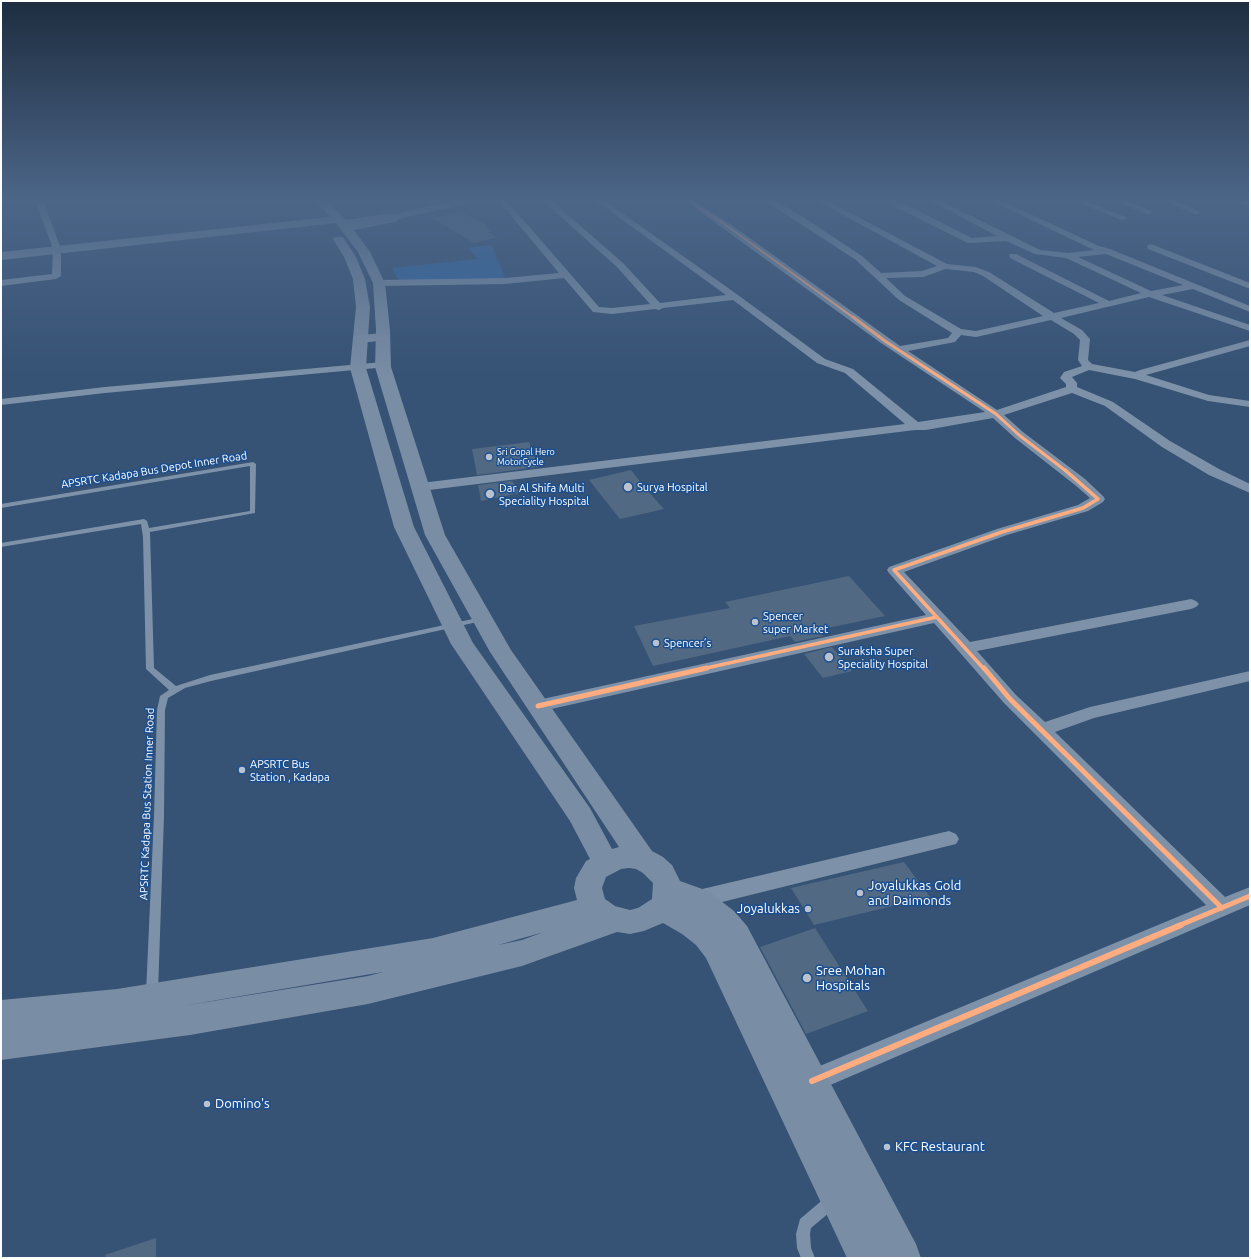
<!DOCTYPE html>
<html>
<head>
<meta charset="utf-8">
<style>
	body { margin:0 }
	#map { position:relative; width:1251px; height:1259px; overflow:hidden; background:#365274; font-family:Ubuntu,sans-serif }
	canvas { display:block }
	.frame { position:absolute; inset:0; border:2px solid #fff; pointer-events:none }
</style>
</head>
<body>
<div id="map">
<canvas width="1251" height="1259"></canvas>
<div class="frame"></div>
</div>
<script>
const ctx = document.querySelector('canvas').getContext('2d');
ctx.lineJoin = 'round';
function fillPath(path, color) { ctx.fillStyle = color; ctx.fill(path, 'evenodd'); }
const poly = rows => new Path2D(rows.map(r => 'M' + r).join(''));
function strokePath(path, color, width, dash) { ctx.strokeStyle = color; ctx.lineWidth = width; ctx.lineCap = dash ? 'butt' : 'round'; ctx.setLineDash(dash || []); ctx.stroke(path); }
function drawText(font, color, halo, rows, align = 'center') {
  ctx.font = font + ' Ubuntu,sans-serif'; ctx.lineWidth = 3; ctx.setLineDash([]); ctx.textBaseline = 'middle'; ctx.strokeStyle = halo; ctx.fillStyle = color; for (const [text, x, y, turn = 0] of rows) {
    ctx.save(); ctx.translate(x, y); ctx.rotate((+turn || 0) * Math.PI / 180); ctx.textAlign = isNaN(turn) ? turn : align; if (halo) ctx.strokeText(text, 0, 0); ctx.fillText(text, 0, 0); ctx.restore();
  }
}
fillPath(poly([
	[490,245,493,248,506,280,400,283,392,268,478,259,468,248]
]), '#2f66a5');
fillPath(poly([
	[461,212,488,226,485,227,492,231,488,232,498,237,474,243,432,218],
	[529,442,538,467,477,475,472,449],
	[631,470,646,489,664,509,620,519,589,480],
	[512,481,520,493,481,501,478,485],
	[849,576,885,616,818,630,823,636,795,642,790,636,653,666,634,626,730,608,725,602],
	[832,647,852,671,823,678,804,654],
	[904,862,930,897,814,925,791,888],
	[815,928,868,1011,806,1034,760,947],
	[156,1238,156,1258,106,1258,105,1255]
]), '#526984');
fillPath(poly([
	[253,462,256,464,255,513,150,532,154,668,176,686,210,675,482,617,486,619,482,621,211,681,185,688,168,698,165,710,164,816,158,993,156,997,152,998,148,997,146,993,154,816,157,710,160,696,169,690,146,669,143,537,141,524,1,547,1,543,144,519,147,521,149,528,250,511,250,466,1,508,1,504,253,462],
	[831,1195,836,1197,838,1202,836,1207,811,1228,810,1234,811,1248,815,1258,801,1258,797,1248,796,1234,800,1219,826,1197,831,1195]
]), '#7d92a8');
fillPath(poly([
	[35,200,43,200,61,249,61,276,56,279,1,286,1,280,52,274,53,249,35,200],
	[498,200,506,200,599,307,612,308,650,304,617,267,542,200,551,200,623,263,660,303,726,295,595,200,604,200,738,295,825,359,853,369,918,422,985,412,881,343,684,200,693,200,730,224,900,346,948,338,952,333,899,300,856,260,764,200,774,200,797,213,862,256,881,273,922,271,937,266,816,200,826,200,947,264,976,267,989,272,1054,313,1099,303,1010,258,1009,256,1010,254,1016,254,1109,301,1141,293,1066,258,1035,254,1006,241,968,243,895,207,888,200,897,200,972,238,997,236,929,200,939,200,1040,250,1068,253,1094,250,989,200,1000,200,1099,246,1110,249,1250,306,1250,312,1193,289,1162,295,1250,325,1250,331,1149,297,1061,318,1082,330,1090,339,1088,360,1092,364,1135,372,1140,370,1250,340,1250,346,1146,375,1209,395,1250,401,1250,407,1208,401,1135,379,1089,370,1072,377,1077,383,1077,387,1113,402,1170,441,1219,469,1250,484,1250,493,1209,475,1162,447,1105,406,1072,393,1004,415,1023,432,1085,479,1103,496,1105,499,1103,502,1088,511,1007,535,904,572,970,642,1191,599,1196,601,1199,604,1196,607,1191,609,977,651,1016,695,1045,722,1090,707,1250,671,1250,681,1094,718,1055,732,1225,897,1250,887,1250,905,821,1089,812,1093,803,1089,800,1081,803,1073,1206,905,1004,703,934,623,538,712,532,710,529,706,532,702,538,700,926,615,889,573,887,570,889,567,997,529,1078,505,1090,498,1075,485,1015,438,993,418,926,430,915,430,421,491,416,490,414,487,416,484,421,483,905,424,845,373,817,363,733,300,663,308,659,310,655,309,612,314,593,312,564,278,505,284,379,286,374,283,379,280,505,278,559,273,498,200],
	[1106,254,1183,285,1151,291,1078,257,1106,254],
	[946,269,974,272,983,276,1043,316,976,331,961,329,905,296,886,278,923,277,946,269],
	[1051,320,1074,334,1080,340,1078,360,1082,366,1064,372,1060,378,1066,384,1066,387,997,410,908,351,955,342,961,335,976,337,1051,320],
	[1073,200,1084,200,1128,218,1124,220,1121,220,1073,200],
	[1114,200,1125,200,1153,212,1149,214,1146,214,1114,200],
	[1163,200,1174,200,1201,212,1197,214,1194,214,1163,200],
	[1234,200,1250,201,1250,206,1235,202,1234,200],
	[1151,244,1250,283,1250,289,1148,249,1147,247,1148,245,1151,244],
	[383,362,387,363,388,365,387,367,105,393,1,405,1,399,105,387,383,362],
	[949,831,956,834,959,839,956,844,698,908,690,905,687,899,690,893,698,890,949,831]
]), '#7d92a8');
fillPath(poly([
	[314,200,325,200,346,220,385,214,395,214,454,200,474,200,473,202,399,219,395,222,354,230,370,252,385,283,390,330,391,367,445,535,511,650,652,851,663,857,672,865,680,881,708,891,734,911,747,926,916,1244,921,1258,847,1258,706,958,696,945,682,934,663,923,644,931,630,934,617,932,522,966,368,1004,190,1035,1,1060,1,1030,7,1029,1,1030,1,1000,117,989,433,938,577,900,574,888,576,878,586,861,590,859,570,821,451,644,394,527,350,368,356,307,353,279,344,257,333,239,335,237,343,237,356,257,365,279,370,307,366,368,414,527,473,643,590,808,612,849,619,847,490,652,425,535,375,367,376,330,373,283,358,252,336,223,1,260,1,252,330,217,314,200],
	[629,868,636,869,643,873,653,883,652,899,638,908,630,910,615,906,605,899,602,888,606,877,621,869,629,868],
	[541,933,522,940,498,945,537,934,541,933],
	[383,972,368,976,182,1006,383,972]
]), '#798da4');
fillPath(poly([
	[383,333,388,334,390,337,388,340,360,343,355,342,353,339,355,336,360,335,383,333]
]), '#7d8ea7');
strokePath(poly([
	[688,200,727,226,854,318]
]), '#ffac80', 2);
strokePath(poly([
	[853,317,885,341,996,414,1019,435,1066,471]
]), '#ffac80', 3);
strokePath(poly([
	[702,669,937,617],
	[984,669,894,570,1002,532,1083,508,1098,499,1065,470]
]), '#ffac80', 3.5);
strokePath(poly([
	[984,668,1010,699,1222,908],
	[538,706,707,668],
	[1178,926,1250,896]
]), '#ffac80', 5);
strokePath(poly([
	[812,1081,1181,925]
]), '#ffac80', 6);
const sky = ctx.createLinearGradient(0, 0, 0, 376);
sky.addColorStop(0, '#1e2d40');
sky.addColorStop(0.53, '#4c6688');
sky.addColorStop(1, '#4c668800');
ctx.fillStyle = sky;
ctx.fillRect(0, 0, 1251, 376);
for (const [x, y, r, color] of [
	[489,457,4,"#b9c2ce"],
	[628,487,5,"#b9c2ce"],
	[490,494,5,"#b9c2ce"],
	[755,622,4,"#b9c2ce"],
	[656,643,4,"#b9c2ce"],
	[829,657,5,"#b9c2ce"],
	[242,770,4,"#b9c2ce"],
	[860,893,4,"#b9c2ce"],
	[808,909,4,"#b9c2ce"],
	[807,978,5,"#b9c2ce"],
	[207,1104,4,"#b9c2ce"],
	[887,1147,4,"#b9c2ce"]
]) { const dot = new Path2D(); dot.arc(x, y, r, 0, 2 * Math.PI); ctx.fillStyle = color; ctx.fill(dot); strokePath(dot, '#1b4f8f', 1.5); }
drawText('9px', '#fff', '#1b4f8f', [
	["Sri Gopal Hero",497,452],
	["MotorCycle",497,462]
], 'left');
drawText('11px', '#fff', '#1b4f8f', [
	["APSRTC Kadapa Bus Depot Inner Road",154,470,-9],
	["APSRTC Kadapa Bus Station Inner Road",147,804,-88]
]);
drawText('11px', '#fff', '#1b4f8f', [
	["Surya Hospital",637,487],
	["Dar Al Shifa Multi",499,488],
	["Speciality Hospital",499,501],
	["Spencer",763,616],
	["super Market",763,629],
	["Spencer’s",664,643],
	["Suraksha Super",838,651],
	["Speciality Hospital",838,664],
	["APSRTC Bus",250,764],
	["Station , Kadapa",250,777]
], 'left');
drawText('13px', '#fff', '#1b4f8f', [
	["Joyalukkas Gold",868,886],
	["and Daimonds",868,901],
	["Joyalukkas",800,909,"right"],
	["Sree Mohan",816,971],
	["Hospitals",816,986],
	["Domino's",215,1104],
	["KFC Restaurant",895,1147]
], 'left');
</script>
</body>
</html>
